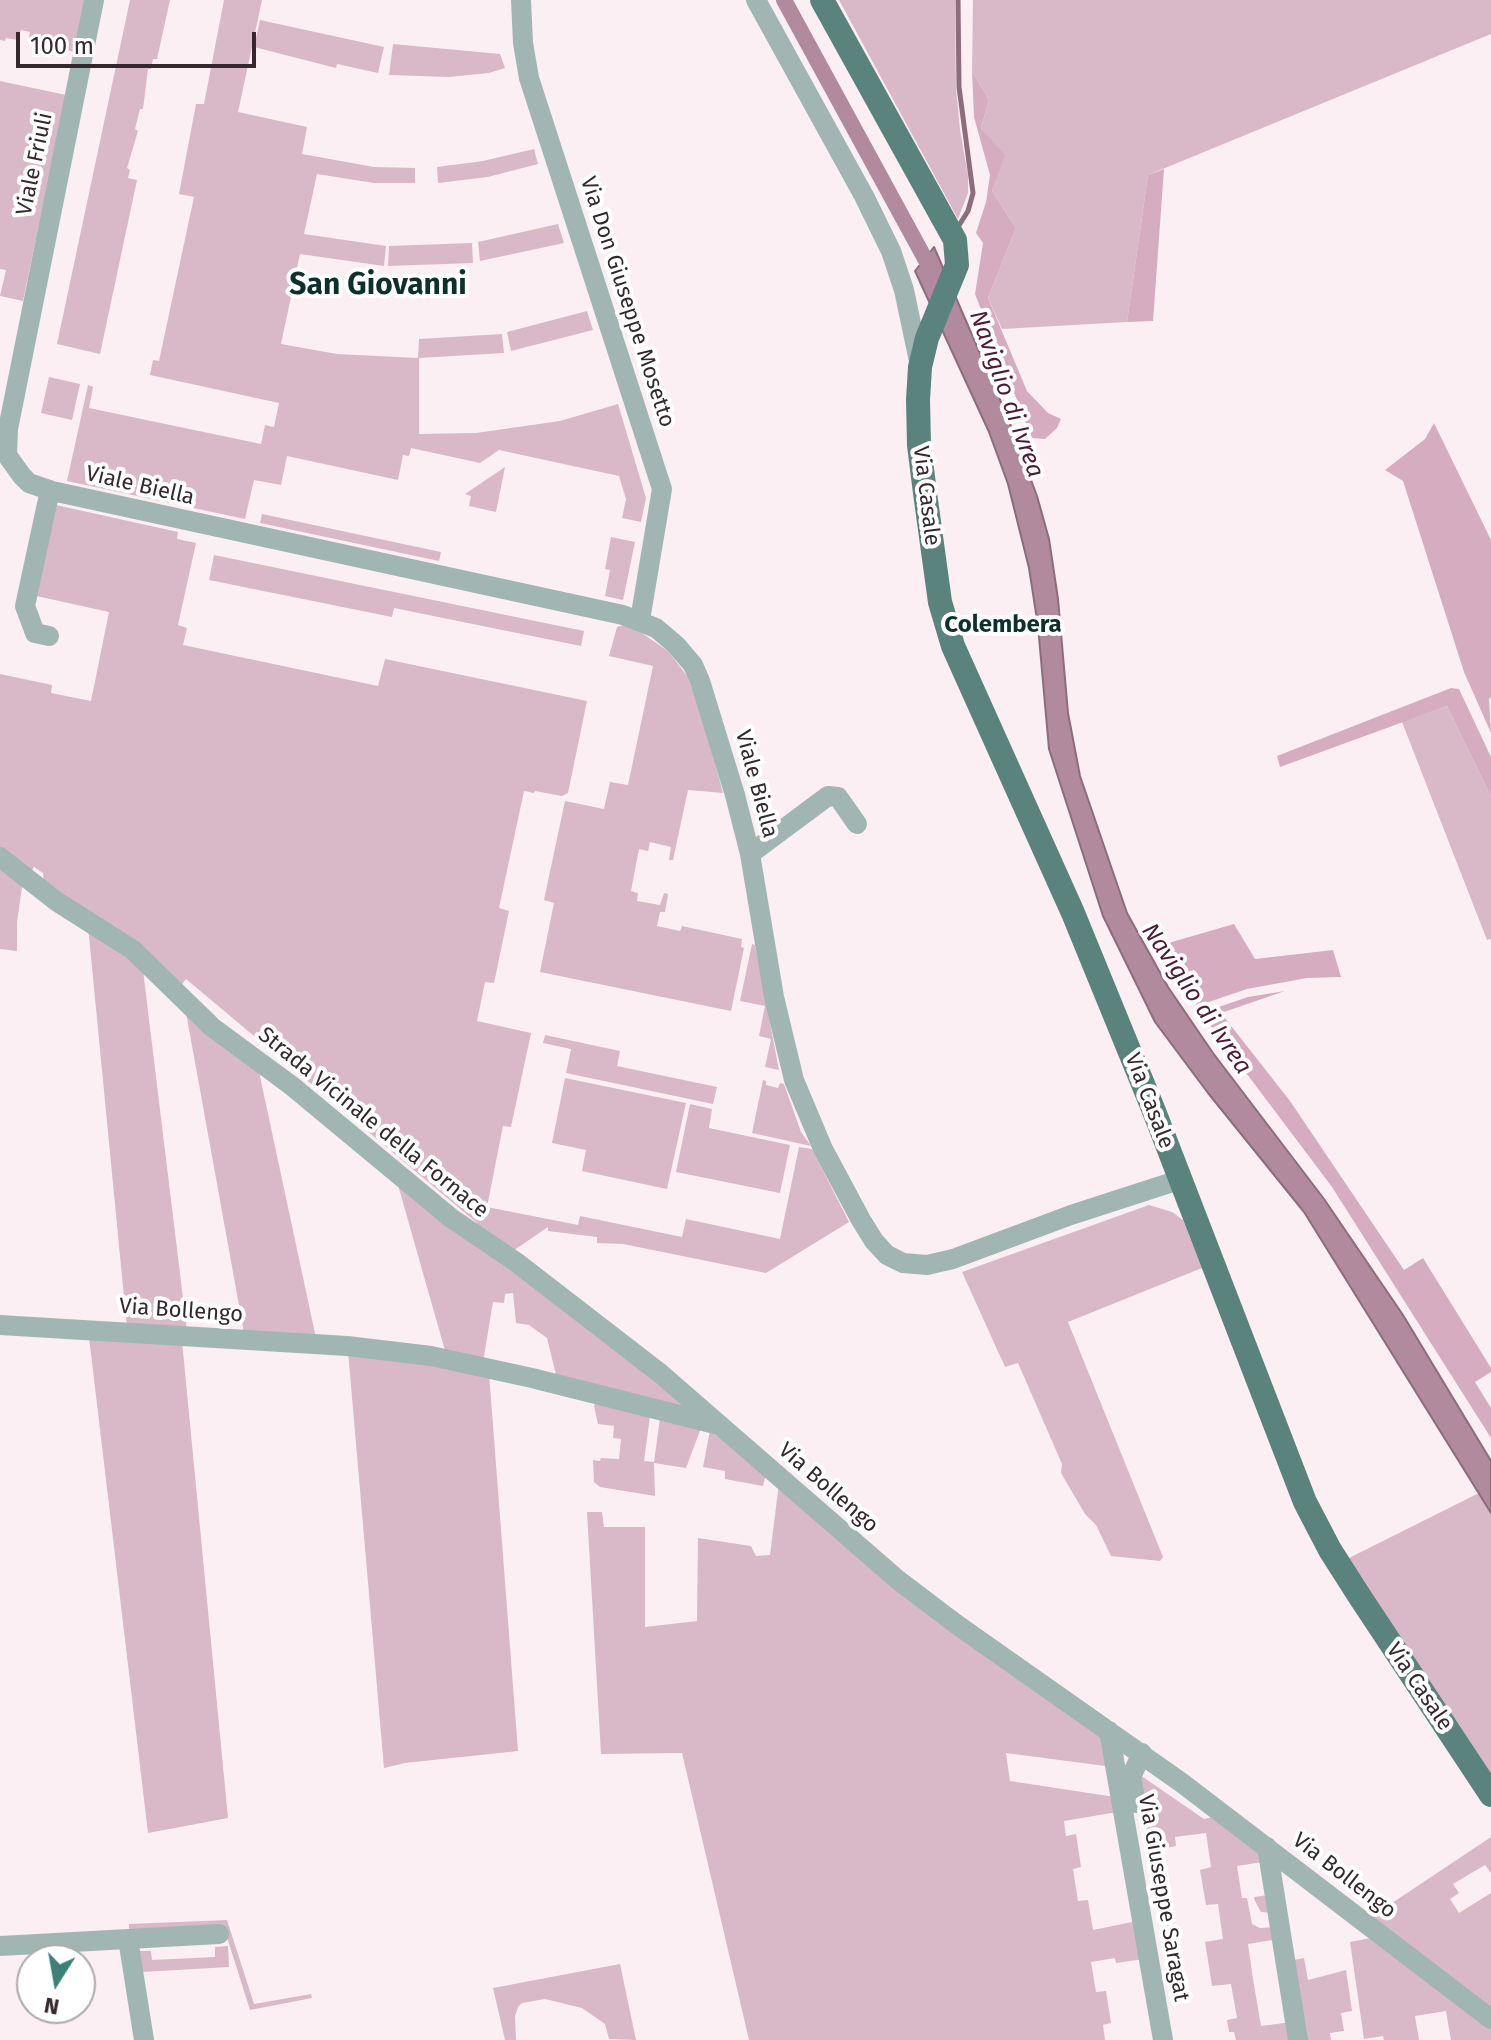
<!DOCTYPE html>
<html>
<head>
<meta charset="utf-8">
<style>
	body { margin:0 }
	#map { position:relative; width:1491px; height:2040px; overflow:hidden; background:#fbeff4; font-family:"Fira Sans",sans-serif }
	canvas { display:block }
	.north { position:absolute; left:16px; top:1944px; width:80px; height:80px; box-sizing:border-box; background:#fff; border:2px solid #aea9ab; border-radius:50%; rotate:191deg; font-size:22px; font-weight:700; line-height:32px; text-align:center; color:#34282e }
	.north::after { content:''; display:block; margin:auto; width:28px; height:36px; background:#3b8178; clip-path:polygon(50% 0,100% 100%,50% 72%,0 100%) }
	.scale { position:absolute; left:16px; top:32px; width:240px; height:36px; box-sizing:border-box; border:4px solid #34282e; border-top:0; padding-left:10px; font-size:24px; line-height:28px; white-space:nowrap; color:#34282e; -webkit-text-stroke:6px #fff; paint-order:stroke }
</style>
</head>
<body>
<div id="map">
<canvas width="1491" height="2040"></canvas>
<div class="north">N</div>
<div class="scale">100 m</div>
</div>
<script>
const ctx = document.querySelector('canvas').getContext('2d');
ctx.lineJoin = 'round';
function fillPath(path, color) { ctx.fillStyle = color; ctx.fill(path, 'evenodd'); }
const poly = rows => new Path2D(rows.map(r => 'M' + r).join(''));
function strokePath(path, color, width, dash) { ctx.strokeStyle = color; ctx.lineWidth = width; ctx.lineCap = dash ? 'butt' : 'round'; ctx.setLineDash(dash || []); ctx.stroke(path); }
function drawText(font, color, halo, rows, align = 'center') {
  ctx.font = font + ' "Fira Sans",sans-serif'; ctx.lineWidth = 8; ctx.setLineDash([]); ctx.textBaseline = 'middle'; ctx.strokeStyle = halo; ctx.fillStyle = color; for (const [text, x, y, turn = 0] of rows) {
    ctx.save(); ctx.translate(x, y); ctx.rotate((+turn || 0) * Math.PI / 180); ctx.textAlign = isNaN(turn) ? turn : align; if (halo) ctx.strokeText(text, 0, 0); ctx.fillText(text, 0, 0); ctx.restore();
  }
}
fillPath(poly([
	[0,0,91,0,80,53,28,42,30,32,21,30,18,40,6,38,5,41,0,40],
	[130,0,170,0,157,59,153,59,151,69,148,69,143,109,140,109,135,129,138,131,127,168,130,170,128,178,137,180,100,354,57,344],
	[224,0,262,0,238,112,307,127,302,154,374,167,415,168,415,183,374,183,317,174,304,234,386,246,384,266,300,254,281,344,337,354,418,358,419,339,502,334,504,353,419,358,419,434,476,433,560,421,618,404,646,498,641,522,622,518,626,499,619,476,499,450,480,463,411,448,409,456,403,455,398,480,287,456,281,485,254,480,245,519,67,481,88,385,93,387,89,408,261,444,265,425,274,427,279,403,150,375,153,360,159,361,194,197,179,194,196,104,204,104],
	[839,0,955,0,956,87,960,130,968,175,968,193,958,219],
	[973,0,1491,0,1491,34,1148,175,1127,322,1002,329,988,298,1016,228,992,191,1004,155,981,128,989,100,972,71],
	[260,20,384,47,378,73,337,64,336,68,254,47],
	[393,44,500,54,505,68,489,73,449,77,389,75],
	[0,81,66,95,23,301,0,296,6,270,0,269],
	[534,149,538,164,488,177,438,183,437,167,483,161],
	[558,224,564,243,480,261,478,242],
	[472,243,473,263,388,266,389,246],
	[587,311,593,330,511,351,507,332],
	[49,377,80,384,72,420,41,413],
	[505,467,496,512,469,506,471,496,465,494],
	[56,505,178,532,177,539,196,543,178,625,187,628,183,645,378,686,385,659,587,701,568,793,562,796,535,791,534,793,524,791,499,908,509,911,494,983,485,982,477,1021,531,1033,511,1127,503,1126,487,1207,578,1225,580,1216,682,1237,686,1219,780,1239,799,1147,812,1149,849,1222,766,1273,623,1244,597,1243,597,1237,548,1231,548,1227,510,1253,476,1230,477,1223,186,979,179,988,44,887,43,873,34,867,30,873,0,851,0,674,52,685,51,693,91,701,109,612,32,595],
	[262,514,441,552,439,561,260,523],
	[611,537,635,542,623,600,605,596,610,570,605,569],
	[214,555,584,631,581,646,394,608,392,617,209,580],
	[624,625,635,628,669,652,687,676,700,707,723,793,688,790,673,860,669,860,671,847,650,842,648,851,639,849,631,891,638,893,637,901,660,905,664,893,668,894,665,912,660,912,657,926,680,931,682,926,742,939,741,947,744,948,731,1011,540,972,554,903,544,900,565,801,604,809,610,782,628,785,653,666,609,656,617,627],
	[1447,706,1491,797,1491,939,1487,940,1402,722],
	[0,864,23,880,17,922,17,951,0,949],
	[88,926,142,962,187,1331,127,1328],
	[752,944,755,945,779,1070,765,1067,771,1039,759,1036,765,1006,740,1001],
	[185,1007,258,1067,316,1338,244,1333],
	[545,1035,620,1051,617,1066,717,1087,713,1104,566,1073,571,1049,543,1043],
	[565,1078,686,1103,667,1189,582,1171,586,1150,552,1143],
	[763,1080,766,1081,766,1085,778,1088,780,1083,784,1084,801,1132,811,1146,752,1133],
	[690,1104,712,1109,709,1128,790,1145,780,1193,676,1172],
	[396,1178,698,1411,557,1379,547,1338,529,1325,516,1323,513,1293,505,1294,504,1303,493,1302,483,1362,446,1354],
	[1149,1205,1172,1212,1183,1220,1202,1268,1068,1322,1163,1557,1160,1561,1111,1556,1096,1525,1085,1514,1061,1473,1062,1464,1018,1363,1005,1367,962,1272],
	[89,1337,182,1341,228,1818,148,1833],
	[348,1351,489,1373,518,1751,405,1763,384,1768],
	[597,1401,650,1416,644,1461,654,1462,660,1418,701,1428,686,1468,654,1463,655,1496,600,1487,594,1482,593,1460,600,1461,601,1458,619,1459,621,1439,613,1438,614,1426,598,1424,594,1406],
	[710,1430,766,1474,763,1486,725,1479,725,1471,703,1467],
	[779,1483,1106,1734,1113,1767,1006,1753,1010,1781,1115,1797,1117,1812,1064,1821,1066,1836,1076,1834,1081,1867,1073,1869,1078,1901,1088,1900,1093,1930,1137,1921,1144,1959,1116,1963,1115,1958,1091,1962,1096,1992,1106,1991,1111,2023,1103,2025,1105,2040,749,2040,682,1753,601,1754,587,1512,602,1512,604,1527,645,1527,645,1627,697,1621,698,1538,751,1546,756,1556,770,1555],
	[1479,1493,1491,1513,1491,1779,1347,1559],
	[1140,1775,1204,1819,1218,1816,1264,1848,1274,1913,1261,1912,1255,1901,1254,1897,1268,1895,1263,1862,1237,1866,1242,1898,1247,1898,1252,1924,1260,1928,1277,1927,1279,1939,1248,1944,1253,1979,1261,2026,1292,2022,1295,2040,1236,2040,1234,2032,1229,2032,1227,2020,1237,2018,1231,1984,1212,1986,1205,1942,1223,1939,1218,1904,1206,1905,1200,1870,1211,1867,1206,1833,1175,1837,1176,1846,1150,1851,1138,1784],
	[1491,1837,1491,1873,1485,1865,1453,1884,1459,1893,1450,1899,1459,1913,1491,1893,1491,2012,1368,1919],
	[227,1920,254,2004,311,1994,312,1998,250,2010,224,1928,129,1932,129,1924],
	[1376,1937,1491,2023,1491,2040,1451,2040,1446,2011,1415,2016,1419,2040,1384,2040,1383,2036,1364,2039,1350,1942],
	[228,1946,229,1967,142,1972,138,1951,151,1951,152,1960,215,1957,215,1947],
	[1304,1958,1308,1980,1346,1970,1352,2011,1341,2013,1344,2031,1330,2033,1331,2040,1304,2040,1289,1961],
	[620,1964,636,2040,609,2039,605,2024,582,2008,545,1999,522,2003,518,2007,515,2016,516,2040,505,2040,493,1988]
]), '#d9b9c7');
fillPath(poly([
	[972,71,989,100,981,128,1005,155,992,191,1016,228,988,298,1027,391,1048,413,1061,419,1057,428,1045,439,1032,438,975,294,983,243,976,233,986,202,990,175,974,117],
	[1164,169,1153,321,1127,322,1148,175],
	[1434,423,1491,540,1491,697,1489,699,1491,733,1464,672,1403,481,1385,470,1425,439],
	[1451,688,1459,689,1491,757,1491,797,1447,706,1280,767,1277,756],
	[1234,924,1255,959,1333,950,1341,977,1307,978,1247,989,1197,1006,1172,972,1158,946],
	[1285,991,1221,1013,1290,1101,1404,1270,1423,1258,1491,1368,1491,1372,1475,1382,1491,1408,1491,1438,1332,1187,1201,1013,1248,997]
]), '#d6adc0');
const water = poly([
	[934,247,1008,418,1037,496,1049,539,1058,599,1068,713,1080,776,1127,913,1168,987,1213,1053,1324,1199,1403,1315,1491,1461,1491,1513,1304,1212,1208,1093,1155,1022,1103,916,1049,749,1038,626,1029,568,1008,484,989,432,915,271,934,247]
]);
fillPath(water, '#b28a9d');
strokePath(water, '#8c6d7c', 2);
strokePath(poly([
	[958,227,968,211,973,193,959,87,958,0]
]), '#8c6d7c', 5);
strokePath(poly([
	[784,0,935,277]
]), '#b28a9d', 16);
strokePath(poly([
	[94,0,8,429,7,455,22,476,29,483,52,491,623,615,656,628,676,645,693,665,700,681,735,795,750,854,774,997,794,1080,823,1149,861,1220,874,1241,887,1255,903,1263,927,1265,953,1259,1071,1215,1179,1180],
	[521,0,523,43,529,78,662,489,640,620],
	[756,0,864,196,891,251,904,290,920,366],
	[49,636,35,633,25,606,50,490],
	[750,854,828,796,838,797,857,824],
	[0,857,56,901,133,950,212,1027,292,1086,451,1218,516,1262,661,1374,898,1580,956,1624,1182,1783,1491,2019],
	[0,1325,347,1346,431,1356,532,1378,715,1424],
	[1109,1731,1163,2040],
	[1136,1803,1131,1777,1142,1753],
	[1267,1847,1298,2040],
	[128,1939,144,2040],
	[0,1946,219,1934]
]), '#a1b6b3', 20);
strokePath(poly([
	[822,0,955,240,957,265,927,338,920,367,918,400,919,445,925,493,940,602,953,646,1073,913,1154,1111,1305,1502,1330,1550,1360,1597,1491,1795]
]), '#5b837d', 24);
drawText('22px', '#34282e', '#fff', [
	["Viale Friuli",35,164,-78],
	["Via Don Giuseppe Mosetto",627,302,72],
	["Viale Biella",140,486,13],
	["Via Casale",926,496,83],
	["Viale Biella",756,784,75],
	["Via Casale",1149,1101,69],
	["Strada Vicinale della Fornace",373,1123,39],
	["Via Bollengo",181,1311,4],
	["Via Bollengo",828,1488,41],
	["Via Casale",1419,1687,56],
	["Via Bollengo",1344,1876,38],
	["Via Giuseppe Saragat",1163,1898,80]
]);
drawText('italic 24px', '#4c1a35', '#fff', [
	["Naviglio di Ivrea",1006,394,70],
	["Naviglio di Ivrea",1196,999,56]
]);
drawText('bold 24px', '#0e302c', '#fff', [
	["Colembera",1003,625]
]);
drawText('bold 30px', '#0e302c', '#fff', [
	["San Giovanni",378,286]
]);
</script>
</body>
</html>
